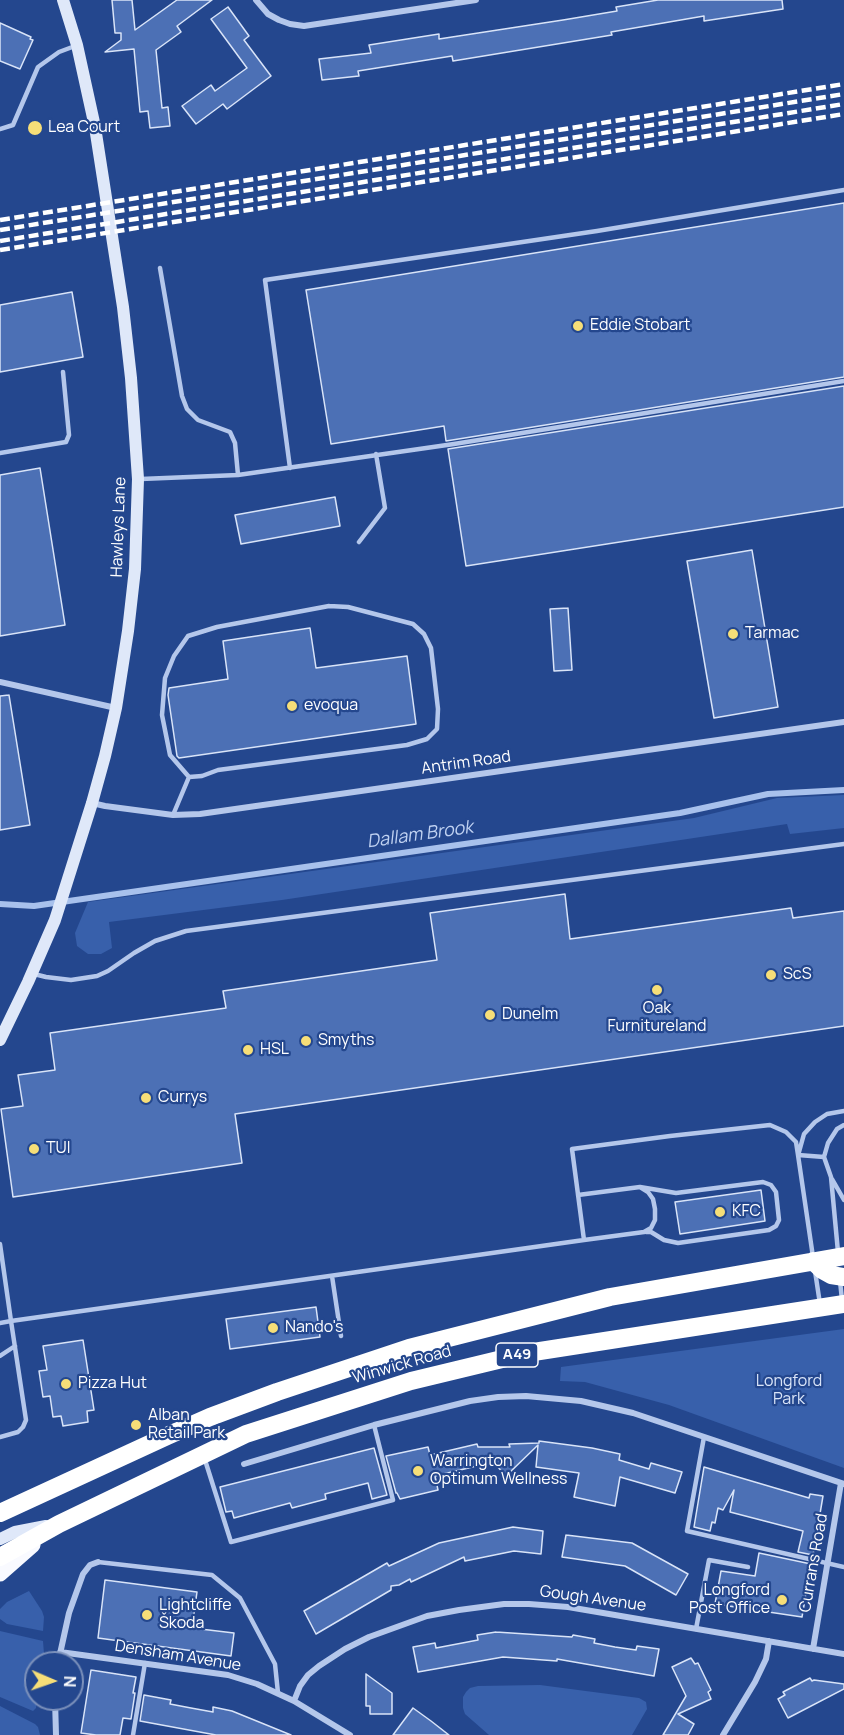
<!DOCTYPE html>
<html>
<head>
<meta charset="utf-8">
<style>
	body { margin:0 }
	#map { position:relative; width:844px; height:1735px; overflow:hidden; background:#24478e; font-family:Manrope,sans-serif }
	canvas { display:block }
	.north { position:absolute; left:24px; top:1651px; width:60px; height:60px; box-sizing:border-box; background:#24478e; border:2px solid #7c91bb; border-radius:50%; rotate:92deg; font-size:16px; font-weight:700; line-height:24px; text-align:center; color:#fff }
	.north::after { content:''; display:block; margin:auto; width:21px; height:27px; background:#f6de78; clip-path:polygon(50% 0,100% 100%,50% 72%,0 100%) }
</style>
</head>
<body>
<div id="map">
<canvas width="844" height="1735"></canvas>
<div class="north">N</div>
</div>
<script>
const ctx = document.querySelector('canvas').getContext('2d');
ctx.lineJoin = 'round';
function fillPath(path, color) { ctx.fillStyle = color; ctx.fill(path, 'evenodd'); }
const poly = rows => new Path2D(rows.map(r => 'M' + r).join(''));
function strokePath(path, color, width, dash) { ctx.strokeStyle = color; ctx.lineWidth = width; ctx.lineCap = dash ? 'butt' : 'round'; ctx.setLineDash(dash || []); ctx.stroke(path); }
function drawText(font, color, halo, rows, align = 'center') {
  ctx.font = font + ' Manrope,sans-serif'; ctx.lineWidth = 4.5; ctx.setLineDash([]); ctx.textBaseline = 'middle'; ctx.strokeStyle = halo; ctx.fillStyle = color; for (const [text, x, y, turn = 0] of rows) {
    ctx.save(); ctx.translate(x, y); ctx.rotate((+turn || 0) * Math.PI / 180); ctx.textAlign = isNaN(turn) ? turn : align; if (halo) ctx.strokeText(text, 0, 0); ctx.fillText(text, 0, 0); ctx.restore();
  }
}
fillPath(poly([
	[844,795,844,828,790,834,787,824,282,900,109,922,112,948,101,954,88,954,77,946,75,933,88,902,694,818,777,798],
	[844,1329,844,1468,669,1405,585,1382,560,1381,561,1367],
	[29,1591,42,1611,44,1617,43,1631,7,1624,0,1619,0,1609,7,1602],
	[0,1631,43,1641,44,1654,42,1663,36,1663,37,1699,36,1708,33,1711,0,1697],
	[540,1685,639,1698,646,1702,647,1709,632,1735,489,1735,465,1714,463,1708,463,1697,466,1692,470,1688,478,1686],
	[0,1706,35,1724,38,1727,40,1735,0,1735]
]), '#3860ab');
strokePath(poly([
	[0,904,34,906,680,813,768,794,844,790]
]), '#a8c1ec', 6);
const building = poly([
	[112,0,132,0,135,30,177,0,212,0,177,26,181,32,156,50,162,108,168,107,170,126,150,128,148,111,140,112,134,49,105,52,121,40,121,33,115,33,112,0],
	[658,0,782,0,783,9,704,21,704,16,611,32,612,35,453,61,452,56,358,71,359,76,322,80,319,59,371,53,369,45,439,34,439,39,563,20,617,11,616,7,658,0],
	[228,7,249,36,244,40,271,76,227,109,223,104,196,124,182,106,211,85,215,91,247,68,211,19,228,7],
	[0,23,31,37,30,39,33,40,20,69,0,61,0,23],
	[844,203,844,377,446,441,444,426,331,444,306,290,844,203],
	[72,292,83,357,0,372,0,305,72,292],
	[844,386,844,507,466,566,448,449,844,386],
	[40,468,65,625,0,636,0,475,40,468],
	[335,497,340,526,241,544,235,515,335,497],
	[752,550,778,707,714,718,687,561,752,550],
	[568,608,572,670,554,671,550,609,568,608],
	[310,628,316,668,407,656,416,724,179,758,177,756,168,695,169,688,228,679,223,641,310,628],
	[9,695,30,825,0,830,0,696,9,695],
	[565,894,570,939,791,908,793,918,844,911,844,1026,235,1114,242,1163,13,1197,1,1109,23,1106,18,1075,55,1070,50,1033,226,1008,223,991,437,960,430,913,565,894],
	[761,1190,765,1221,680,1234,675,1202,761,1190],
	[316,1307,320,1337,230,1349,226,1319,316,1307],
	[83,1340,94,1410,87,1411,88,1422,63,1426,61,1416,53,1417,50,1396,43,1397,39,1371,47,1370,43,1346,83,1340],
	[539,1441,592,1448,620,1454,619,1460,649,1469,651,1463,682,1472,675,1493,620,1477,615,1506,574,1497,579,1473,536,1467,538,1445,506,1476,496,1465,481,1465,435,1476,438,1490,400,1499,397,1493,396,1493,386,1456,428,1447,430,1455,477,1444,478,1447,510,1447,509,1444,539,1443,539,1441],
	[374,1448,387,1495,372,1499,368,1483,325,1494,326,1499,292,1508,290,1503,234,1518,232,1511,226,1512,220,1487,374,1448],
	[704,1467,809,1498,810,1494,823,1496,813,1555,798,1552,803,1531,730,1512,734,1490,723,1510,718,1508,715,1523,712,1522,710,1531,694,1527,704,1467],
	[513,1527,543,1531,541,1554,514,1551,465,1561,464,1557,411,1582,410,1579,399,1585,391,1586,391,1590,316,1634,304,1611,387,1563,389,1566,439,1543,513,1527],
	[566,1535,632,1543,688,1574,676,1595,625,1566,562,1557,566,1535],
	[759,1553,811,1564,802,1617,715,1604,721,1571,755,1576,759,1553],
	[105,1580,197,1592,192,1628,234,1633,231,1656,98,1638,105,1580],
	[496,1632,572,1637,573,1635,595,1639,594,1643,615,1647,636,1650,637,1646,659,1649,654,1676,557,1659,557,1661,503,1657,418,1672,413,1647,435,1643,436,1648,478,1640,477,1635,496,1632],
	[691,1658,695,1664,698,1663,711,1690,708,1692,711,1699,678,1714,694,1724,688,1735,663,1735,686,1696,672,1667,691,1658],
	[91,1670,136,1677,133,1693,135,1693,131,1719,123,1718,120,1735,96,1735,81,1733,91,1670],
	[366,1674,392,1693,392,1714,370,1714,370,1706,366,1706,366,1674],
	[810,1678,812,1681,814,1680,844,1684,844,1689,788,1718,778,1699,785,1695,783,1692,810,1678],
	[144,1695,171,1700,170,1704,191,1708,213,1712,213,1707,232,1711,291,1735,216,1735,140,1721,144,1695],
	[413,1708,431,1721,449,1735,393,1735,413,1708]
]);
fillPath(building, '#4c70b5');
strokePath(building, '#d9e4f8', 1.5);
strokePath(poly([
	[0,129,13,125,38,67,59,52,75,46],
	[160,268,182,396,187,409,198,420,230,432,235,443,238,475],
	[0,453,66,442,69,435,63,372],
	[290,468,265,280,597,231,844,190],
	[141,479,238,475,454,444,844,381],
	[359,542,385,508,376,454],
	[329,606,348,607,413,624,424,634,431,648,438,709,437,729,427,739,407,745,218,770,202,776,189,777,170,755,162,715,165,678,174,656,188,636,217,627,329,606],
	[173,815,189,777],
	[34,974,46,977,71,980,97,976,108,971,134,953,155,941,186,931,844,844],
	[799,1152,804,1134,815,1122,827,1114,844,1111],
	[832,1179,844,1200],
	[578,1195,640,1187,676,1193,763,1182,771,1185,776,1192,779,1220,776,1226,769,1230,678,1243,664,1240,651,1232,646,1232],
	[584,1240,572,1149,670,1136,770,1125,786,1132,796,1142,798,1155],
	[0,1244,11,1321,584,1240,644,1232,651,1228,655,1220,655,1209,653,1199,648,1192,640,1187],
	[838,1252,831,1177,824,1157,828,1143,837,1129,844,1125],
	[813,1257,798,1155,824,1157],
	[815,1271,820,1304],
	[332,1276,341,1336],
	[840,1281,842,1300],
	[0,1323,11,1321,26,1420,23,1427,18,1432,0,1437],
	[0,1356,15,1346],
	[704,1437,687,1531,844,1567],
	[205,1460,231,1542,393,1500,374,1425],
	[98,1562,212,1575,240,1598,275,1664,278,1693],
	[696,1629,709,1560,748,1567],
	[133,1735,145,1663]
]), '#b4c7eb', 4.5);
strokePath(poly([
	[256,0,268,14,279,20,290,24,304,26,476,0],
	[0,682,116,708],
	[92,803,105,806,173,815,200,814,844,722],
	[244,1464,374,1425,470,1401,498,1397,526,1396,581,1401,633,1413,844,1484],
	[813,1649,841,1483],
	[60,1652,228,1675,257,1684,294,1701,350,1735],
	[58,1663,69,1613,83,1574,90,1565,98,1562],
	[55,1699,56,1735],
	[294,1701,300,1686,308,1675,319,1666,345,1649,369,1637,427,1616,459,1610,504,1604,529,1604,568,1607,844,1654],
	[723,1735,755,1682,766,1659,769,1641]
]), '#b4c7eb', 6);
strokePath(poly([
	[0,1040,28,982,55,920,92,803,105,756,116,708,128,631,135,569,138,479,131,378,123,307,95,127,77,45,63,0],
	[0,1539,15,1532,46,1526]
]), '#dfe8f9', 12);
strokePath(poly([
	[0,1574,33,1545]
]), '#f9faff', 15);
strokePath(poly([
	[813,1261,822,1270,831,1275,844,1277],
	[0,1513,167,1436,210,1417,277,1392,409,1348,610,1297,844,1256],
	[0,1557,59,1524,246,1434,411,1381,527,1353,844,1304]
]), '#fff', 18);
strokePath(poly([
	[0,220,844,84],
	[0,230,844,94],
	[0,241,844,104],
	[0,250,844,114]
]), '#fff', 4.5, [10, 4.5]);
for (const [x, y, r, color] of [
	[35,128,8,"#f6de78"],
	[578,326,6,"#f6de78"],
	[733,634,6,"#f6de78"],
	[292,706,6,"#f6de78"],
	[771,975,6,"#f6de78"],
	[657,990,6,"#f6de78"],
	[490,1015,6,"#f6de78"],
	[306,1041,6,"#f6de78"],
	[248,1050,6,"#f6de78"],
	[146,1098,6,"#f6de78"],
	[34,1149,6,"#f6de78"],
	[720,1212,6,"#f6de78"],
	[273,1328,6,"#f6de78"],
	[66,1384,6,"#f6de78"],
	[136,1425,6,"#f6de78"],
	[418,1471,6,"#f6de78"],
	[782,1600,6,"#f6de78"],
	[147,1615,6,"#f6de78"]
]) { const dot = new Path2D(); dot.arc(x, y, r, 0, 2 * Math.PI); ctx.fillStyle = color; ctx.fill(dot); strokePath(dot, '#24478e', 2); }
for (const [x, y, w] of [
	[517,1355,42]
]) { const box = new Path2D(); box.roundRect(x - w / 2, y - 12, w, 24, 4.5); ctx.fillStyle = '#24478e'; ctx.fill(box); strokePath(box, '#fff', 1.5); }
drawText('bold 15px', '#fff', null, [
	["A49",517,1355]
]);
drawText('16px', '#fff', '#24478e', [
	["Lea Court",48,128],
	["Eddie Stobart",590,326],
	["Tarmac",745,634],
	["evoqua",304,706],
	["ScS",783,975],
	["Oak",657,1009,"center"],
	["Furnitureland",657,1027,"center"],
	["Dunelm",502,1015],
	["Smyths",318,1041],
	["HSL",260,1050],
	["Currys",158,1098],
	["TUI",46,1149],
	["KFC",732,1212],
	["Nando's",285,1328],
	["Pizza Hut",78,1384],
	["Alban",148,1416],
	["Retail Park",148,1434],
	["Warrington",430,1462],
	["Optimum Wellness",430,1480],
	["Longford",770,1591,"right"],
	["Post Office",770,1609,"right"],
	["Lightcliffe",159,1606],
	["Škoda",159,1624]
], 'left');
drawText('16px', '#fff', '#24478e', [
	["Hawleys Lane",119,527,-88],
	["Antrim Road",466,763,-8],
	["Winwick Road",402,1365,-16],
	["Currans Road",814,1563,-80],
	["Gough Avenue",593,1599,8],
	["Densham Avenue",178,1656,9]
]);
drawText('16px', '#d9e4f8', '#24478e', [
	["Longford",789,1382],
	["Park",789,1400]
]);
drawText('italic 18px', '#c0d2f2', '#24478e', [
	["Dallam Brook",420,835,-8]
]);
</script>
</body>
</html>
